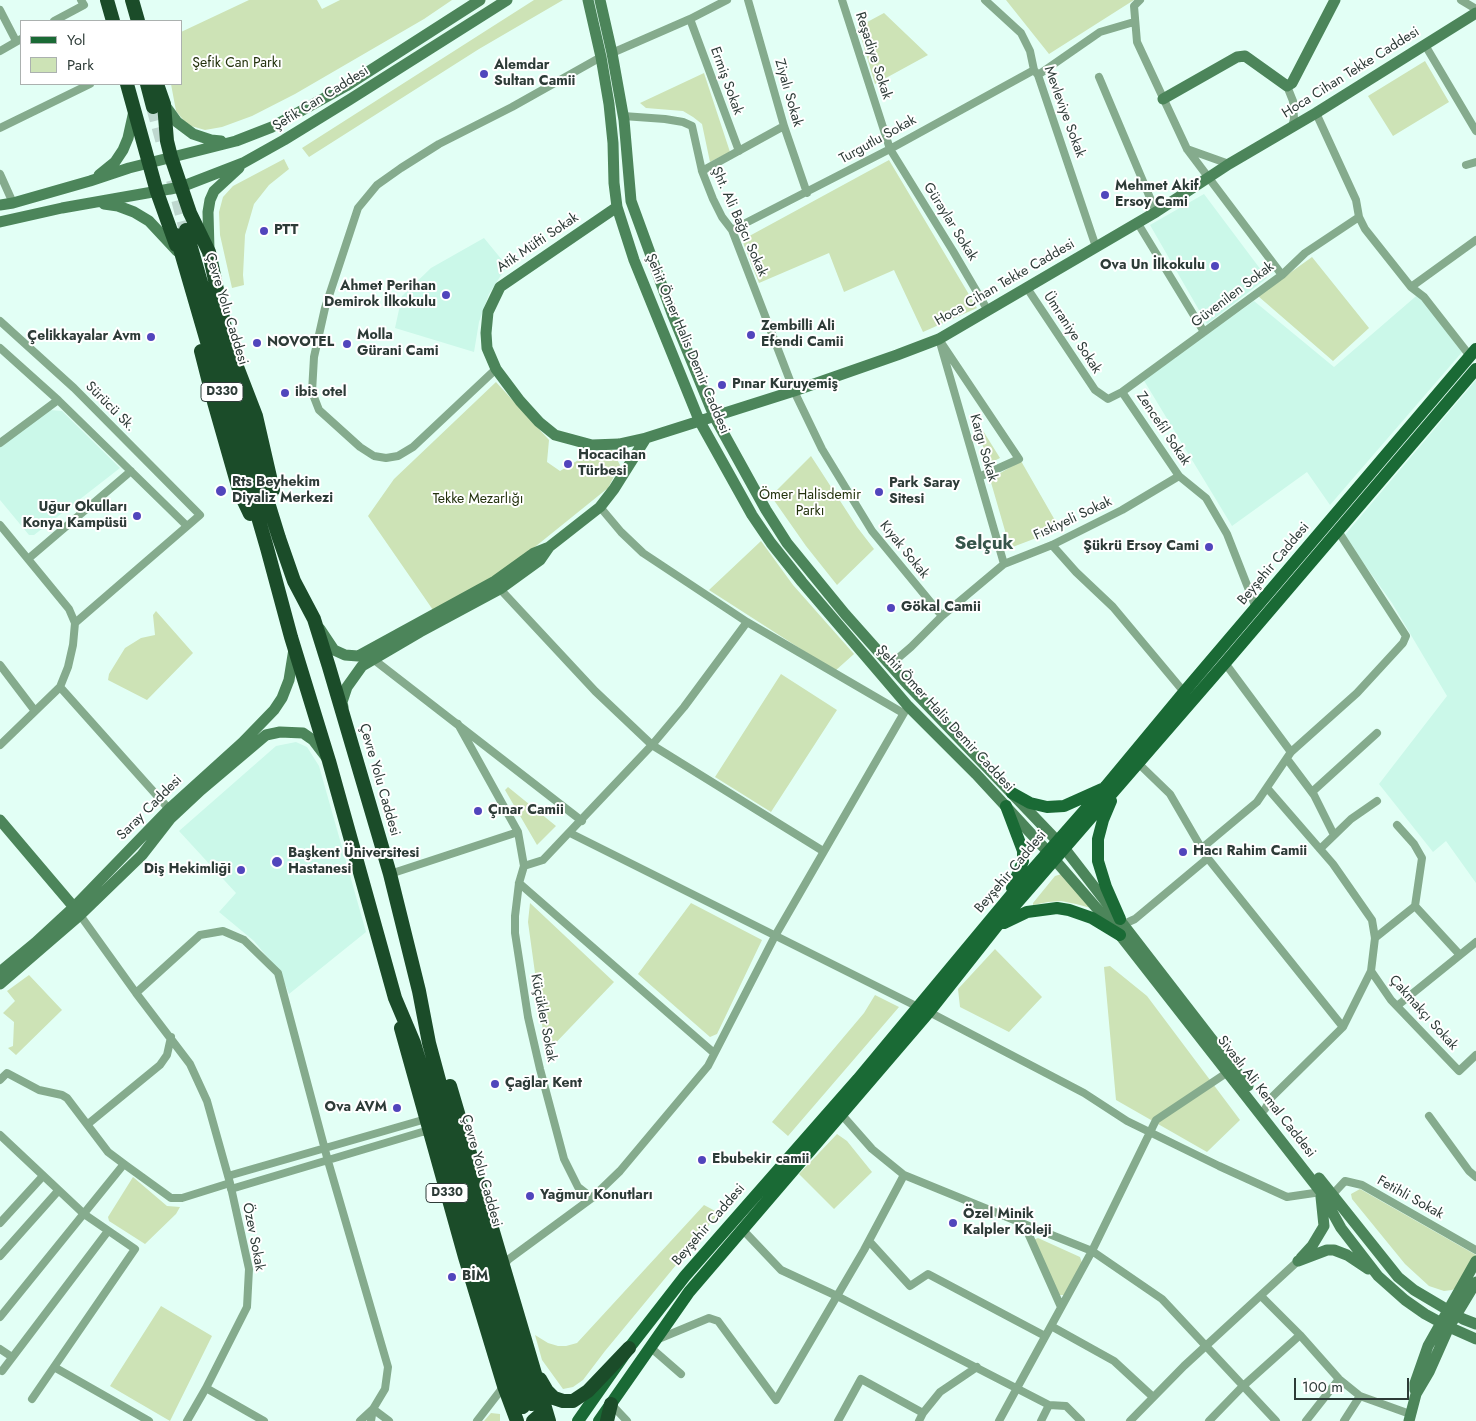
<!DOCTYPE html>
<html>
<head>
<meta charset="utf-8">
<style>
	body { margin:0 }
	#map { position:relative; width:1476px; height:1421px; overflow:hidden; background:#e2fff5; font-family:Jost,sans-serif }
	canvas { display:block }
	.legend { position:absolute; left:20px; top:20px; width:162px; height:65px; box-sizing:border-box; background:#fff; border:1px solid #abb1af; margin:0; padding:6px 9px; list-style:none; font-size:15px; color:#2d3b37 }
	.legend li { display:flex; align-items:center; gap:10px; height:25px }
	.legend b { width:25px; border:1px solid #abb1af }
	.scale { position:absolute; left:1294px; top:1378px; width:115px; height:22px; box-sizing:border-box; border:2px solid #2d3b37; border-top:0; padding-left:6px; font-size:15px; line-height:18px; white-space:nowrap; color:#2d3b37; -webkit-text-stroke:4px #fff; paint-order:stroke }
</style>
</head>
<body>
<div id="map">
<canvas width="1476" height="1421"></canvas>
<ul class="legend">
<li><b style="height:6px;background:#1a6a35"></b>Yol</li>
<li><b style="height:14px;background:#cde3b6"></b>Park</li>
</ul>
<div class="scale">100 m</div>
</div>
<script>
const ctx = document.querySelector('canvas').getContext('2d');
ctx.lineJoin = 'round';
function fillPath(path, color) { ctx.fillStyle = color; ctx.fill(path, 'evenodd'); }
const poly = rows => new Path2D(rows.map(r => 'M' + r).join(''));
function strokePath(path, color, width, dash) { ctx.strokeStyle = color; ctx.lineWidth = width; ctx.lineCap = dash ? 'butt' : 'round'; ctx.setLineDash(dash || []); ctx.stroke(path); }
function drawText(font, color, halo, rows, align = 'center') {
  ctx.font = font + ' Jost,sans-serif'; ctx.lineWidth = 4; ctx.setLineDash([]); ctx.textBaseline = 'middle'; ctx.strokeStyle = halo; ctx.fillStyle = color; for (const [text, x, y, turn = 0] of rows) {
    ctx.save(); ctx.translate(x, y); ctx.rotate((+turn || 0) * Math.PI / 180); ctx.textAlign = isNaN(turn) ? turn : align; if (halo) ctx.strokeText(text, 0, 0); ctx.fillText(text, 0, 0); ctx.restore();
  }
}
fillPath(poly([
	[1204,194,1267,278,1207,324,1150,225],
	[484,238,507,266,489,294,479,322,474,352,395,328,402,296,431,268],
	[1422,291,1463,351,1330,505,1307,472,1232,526,1143,379,1254,301,1334,367],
	[1476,380,1476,883,1446,841,1433,852,1379,784,1447,696,1392,603,1344,536],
	[50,410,62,411,120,468,34,535,29,535,0,500,0,446],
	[296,742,307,747,319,766,366,932,289,994,283,979,273,964,254,941,219,912,236,893,179,831,276,746]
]), '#cbf8e9');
fillPath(poly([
	[249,0,317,0,322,9,340,0,452,0,424,19,295,94,252,116,222,127,205,130,191,126,185,122,176,111,171,84,181,84,181,32],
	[534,0,563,0,479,49,309,157,302,148],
	[1006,0,1134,0,1049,54],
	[884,13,928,55,875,84,858,27],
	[1425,61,1449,102,1393,136,1368,96],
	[704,73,730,152,710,162,702,124,693,117,683,111,646,108,640,103],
	[284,159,289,169,269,185,254,204,245,235,243,275,244,285,232,288,220,235,219,212,223,197,233,186],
	[889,160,977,308,923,332,894,270,844,292,829,253,759,283,742,240],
	[1312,257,1369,328,1333,361,1258,296],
	[496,382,549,440,547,462,560,471,590,453,612,450,620,465,608,488,510,567,433,610,368,516,394,479],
	[975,418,1000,458,988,464],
	[811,456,857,527,874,549,837,585,806,546,771,496],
	[1021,461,1060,529,1010,548,990,479],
	[761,541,793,585,854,654,835,671,709,590],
	[156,611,193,653,147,700,108,680,109,674,125,648,141,638,155,635,153,615],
	[781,674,837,710,771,812,715,777],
	[508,787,556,826,537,845,505,790],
	[1065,873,1091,908,1076,904,1061,901,1048,902,1033,905,1033,903,1055,876],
	[530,903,614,982,546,1053,528,922],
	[691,903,762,940,717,1034,710,1037,638,974],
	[995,949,1042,997,1009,1032,960,1007,958,989],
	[1110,966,1147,996,1240,1120,1207,1152,1116,1100,1104,967],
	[29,975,62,1010,16,1055,8,1048,13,1046,14,1022,3,1013,15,1001,7,991],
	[875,995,899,1007,788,1136,772,1122,864,1013],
	[837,1134,847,1141,872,1172,834,1209,799,1174],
	[133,1177,167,1206,180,1207,176,1214,145,1244,109,1221,108,1217],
	[1360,1189,1476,1255,1461,1285,1452,1290,1444,1291,1429,1286,1405,1264,1352,1199,1351,1194],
	[704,1205,719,1213,605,1351,583,1380,573,1387,563,1389,542,1360,535,1335,548,1343,558,1346,566,1346,577,1343],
	[1038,1238,1080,1257,1082,1263,1064,1295,1058,1295,1033,1240],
	[161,1306,212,1336,170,1421,110,1386],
	[491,1413,500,1414,500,1421,484,1421]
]), '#cde3b6');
strokePath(poly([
	[153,107,164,147],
	[173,180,186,230]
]), '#bed8cf', 14, [14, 7]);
strokePath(poly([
	[748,0,784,126,807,193],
	[842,0,890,149,953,251,987,309],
	[985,0,1021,33,1030,51,1034,70,1038,75,1096,247],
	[1140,0,1134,6,1137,42,1187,149,1282,275],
	[1461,0,1476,9],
	[0,10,16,41],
	[690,19,739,151],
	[54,21,84,5,81,0],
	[1425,45,1476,131],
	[0,51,21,39],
	[612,53,690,19,727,0],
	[1038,75,1100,32,1134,22],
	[1099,77,1156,212],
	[1287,86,1293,101,1294,119,1292,127],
	[1316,113,1356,200,1359,217,1365,229,1411,287,1476,240],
	[623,116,665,119,683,122,692,126,702,171,713,199,722,217,732,230,794,391,822,449,872,531,942,616],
	[0,128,90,84],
	[1187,149,1229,164],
	[1466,165,1476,162],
	[702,171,784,126],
	[0,174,13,203],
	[1137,222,1204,332],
	[732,230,890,149,1034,70],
	[1411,287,1424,297,1470,356],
	[1027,288,1095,390,1108,399,1122,392,1282,275,1305,253,1359,217],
	[0,321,74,388,200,515,75,623],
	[939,339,1004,564],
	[942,344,1019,459,979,477],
	[0,348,58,400,187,526],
	[496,369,413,447,398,456,386,458,374,456,360,447,319,410,312,392,314,357,325,308,358,208,377,185,401,168,439,144,512,107,601,57],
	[1122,392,1179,476,1206,498,1227,534,1256,608],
	[0,443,58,400],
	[600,507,621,532,643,553,747,622,903,713],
	[0,525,69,609,75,623,73,645,68,667,60,687,0,745],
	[1052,545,1076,572,1113,607,1184,692],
	[28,559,131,471],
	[500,589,595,691,652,745,823,851],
	[373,659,582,821],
	[1225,663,1291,752],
	[0,665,35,711],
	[890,665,911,647,942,616,1004,564,1052,545,1122,510,1179,476],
	[60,687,169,809],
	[458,724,518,832,524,866,519,883,515,916,515,933,528,1017,540,1069,564,1159,578,1187,592,1198],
	[1287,759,1314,795,1334,835],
	[1139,764,1170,794,1206,856,1343,1027,1272,1097,1265,1109],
	[1268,789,1333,864,1372,920,1375,938,1371,971,1343,1027],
	[1312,792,1377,733],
	[1397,825,1414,844,1422,858,1415,906,1460,955],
	[570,833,918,1007],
	[1202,848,1257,802,1291,752,1357,693,1403,643,1406,636,1338,531],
	[1320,849,1351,819,1377,801],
	[524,866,543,860,652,745,684,707,747,622],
	[390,874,518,832],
	[519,883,714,1053],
	[80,915,136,993,190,1064,207,1101,230,1183],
	[1124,924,1135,919,1208,858],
	[1375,938,1415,906],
	[1371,971,1391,1000,1459,1071,1476,1055],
	[136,993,200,935,223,931,244,940,278,973,328,1161,388,1367,385,1389,373,1409,360,1421],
	[1397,1006,1476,942],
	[929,1012,1084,1093,1127,1121,1219,1166,1287,1197,1321,1192],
	[0,1080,7,1073,39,1090,62,1095,67,1098,108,1152,124,1164],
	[842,1115,872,1149,904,1175,1024,1224,1061,1307],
	[1429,1116,1469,1171,1476,1177],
	[88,1124,160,1065,167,1055,171,1037],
	[0,1135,84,1214,135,1249,32,1399],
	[228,1176,426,1119],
	[231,1189,422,1132,430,1132],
	[1332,1195,1345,1181,1362,1185,1476,1250],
	[0,1223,43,1176],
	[1024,1224,1092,1251,1162,1299,1276,1421],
	[743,1230,781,1270,837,1296,1049,1405,1066,1406,1081,1421],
	[869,1241,910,1286,928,1274,1045,1336],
	[0,1256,58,1191],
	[503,1266,509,1259,592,1198,620,1171,708,1066,775,936,908,706],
	[1261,1296,1300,1335,1339,1379,1360,1396,1410,1414],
	[0,1317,124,1164,171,1198,182,1198,230,1183,249,1269,247,1307,206,1388,187,1421],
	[1051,1326,1114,1361,1153,1397],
	[656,1340,709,1318,718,1321,776,1400,864,1250,904,1175],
	[650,1347,681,1374],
	[0,1349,12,1357],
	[54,1367,149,1421],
	[2,1371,108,1231],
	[206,1388,264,1421],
	[611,1404,627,1421],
	[371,1421,373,1409,389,1421],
	[477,1421,504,1386],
	[838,1421,861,1379,923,1413],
	[919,1421,923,1413,940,1392,977,1367],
	[999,1421,1092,1251,1156,1120,1228,1072],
	[1041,1421,1049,1405],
	[1130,1421,1184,1366,1298,1261],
	[1209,1421,1242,1387,1300,1335],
	[1306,1421,1339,1379],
	[1344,1421,1360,1396]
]), '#85ab8d', 8);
strokePath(poly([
	[588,0,601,57,609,104,613,143,614,183,617,207,634,260,699,420,752,515,771,543,802,582,908,706,976,774,1048,852,1120,935,1321,1192,1341,1228,1378,1276,1405,1300,1425,1314,1449,1327,1476,1339],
	[600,0,612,53,624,120,631,201,673,316,714,416,766,510,787,543,845,614,909,686,1065,849,1248,1086],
	[1163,99,1237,57,1245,56,1287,86,1292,83,1335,0],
	[164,104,177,122,193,134,211,140,221,141],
	[99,175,115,162,123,150,128,138,134,111],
	[104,204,118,206,134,212,149,221,177,251],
	[0,205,13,203,90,181,129,168,236,141,272,127,346,86,480,0],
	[617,207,500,287,488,312,486,333,487,348,496,369,520,401,539,422,555,435,592,445,619,444,646,438],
	[0,222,62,208,181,187,243,163,284,140,349,100,507,0],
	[209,250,208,212,210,200,214,191,239,168],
	[320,629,334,650,345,655,358,656,495,581,534,553,549,547],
	[343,707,342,702,347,687,362,666,420,632,500,589,540,560,549,547,600,507,614,489,646,438,794,391,897,355,939,339,1156,212,1229,164,1316,113,1476,13],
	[0,820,78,912],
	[0,972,35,943,74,907,169,809,243,742,274,710,282,698,289,680,294,649],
	[0,984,80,915,142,855,170,819,201,790,266,735,280,732,303,733,313,740,326,757],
	[1319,1178,1398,1277,1414,1290,1463,1319,1476,1324],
	[1301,1258,1312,1246,1324,1226,1321,1197],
	[1298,1261,1327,1250,1334,1250,1347,1255,1368,1269],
	[1415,1390,1415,1383,1428,1346,1476,1261],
	[1409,1421,1416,1394,1429,1372,1449,1327,1476,1282]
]), '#4c855a', 11);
strokePath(poly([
	[1012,793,1030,803,1047,807,1064,806,1102,789],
	[1111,801,1103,820,1098,839,1098,861,1106,887,1120,919],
	[1006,806,1023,851,1023,861,1012,888],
	[1004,923,1027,912,1057,908,1069,910,1092,918,1120,935],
	[578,1421,629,1348,685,1276,858,1079,1026,877,1106,786,1184,692,1476,349],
	[599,1421,689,1292,929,1012,997,926,1225,663,1476,369]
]), '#1a6a35', 12);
strokePath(poly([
	[107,0,113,21],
	[132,0,138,21],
	[127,84,157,192,176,245],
	[147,84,153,107],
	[157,84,164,104,167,141,171,157,190,213,209,252,229,346,256,416,273,490],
	[186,230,212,321,279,538,294,581,314,619,329,667,390,874,419,991,429,1043,459,1154,532,1404],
	[176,235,267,548,291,637,329,761,395,998,414,1043,523,1407],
	[201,351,214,402,240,493,250,514],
	[401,1028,465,1257,504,1386,517,1421],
	[450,1086,549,1421],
	[540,1379,547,1391,554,1398,563,1401,573,1401,588,1391,629,1348],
	[533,1421,541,1414,543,1404],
	[607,1421,611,1404]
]), '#1b4c29', 14);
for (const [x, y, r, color] of [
	[484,74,5,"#5145bc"],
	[1105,195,5,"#5145bc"],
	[264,231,5,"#5145bc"],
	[1215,266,5,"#5145bc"],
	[446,295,5,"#5145bc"],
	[751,335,5,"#5145bc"],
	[151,337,5,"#5145bc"],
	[257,343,5,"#5145bc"],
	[347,344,5,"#5145bc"],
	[722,385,5,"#5145bc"],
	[285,393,5,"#5145bc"],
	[568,464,5,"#5145bc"],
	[221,491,6,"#5145bc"],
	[879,492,5,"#5145bc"],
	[137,516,5,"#5145bc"],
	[1209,547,5,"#5145bc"],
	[891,608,5,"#5145bc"],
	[478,811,5,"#5145bc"],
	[1183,852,5,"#5145bc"],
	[277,862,6,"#5145bc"],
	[241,870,5,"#5145bc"],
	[495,1084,5,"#5145bc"],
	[397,1108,5,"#5145bc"],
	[702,1160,5,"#5145bc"],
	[530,1196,5,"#5145bc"],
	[953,1223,5,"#5145bc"],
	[452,1277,5,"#5145bc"]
]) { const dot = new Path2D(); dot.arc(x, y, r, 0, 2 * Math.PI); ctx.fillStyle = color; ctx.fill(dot); strokePath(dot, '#fff', 2); }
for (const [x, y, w] of [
	[222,392,42],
	[447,1193,42]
]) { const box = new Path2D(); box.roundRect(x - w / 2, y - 9.5, w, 19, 4); ctx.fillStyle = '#fff'; ctx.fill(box); strokePath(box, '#2d3b37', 1); }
drawText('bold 12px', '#2d3b37', null, [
	["D330",222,392],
	["D330",447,1193]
]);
drawText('14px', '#2d3b37', '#fff', [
	["Reşadiye Sokak",873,56,72],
	["Hoca Cihan Tekke Caddesi",1351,73,-32],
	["Ermiş Sokak",726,81,70],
	["Ziyalı Sokak",788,93,74],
	["Şefik Can Caddesi",321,99,-32],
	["Mevleviye Sokak",1064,112,70],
	["Turgutlu Sokak",878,140,-29],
	["Şht. Ali Bağcı Sokak",739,222,66],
	["Güraylar Sokak",950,222,58],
	["Atik Müfti Sokak",538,243,-34],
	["Hoca Cihan Tekke Caddesi",1005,283,-30],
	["Güvenilen Sokak",1233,295,-37],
	["Çevre Yolu Caddesi",226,309,73],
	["Ümraniye Sokak",1072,333,57],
	["Şehit Ömer Halis Demir Caddesi",687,344,67],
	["Sürücü Sk.",110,407,45],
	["Zencefil Sokak",1163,429,56],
	["Kargı Sokak",983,448,74],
	["Fıskiyeli Sokak",1073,519,-25],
	["Kıyak Sokak",904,550,51],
	["Beyşehir Caddesi",1274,564,-50],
	["Şehit Ömer Halis Demir Caddesi",945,719,47],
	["Çevre Yolu Caddesi",379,780,74],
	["Saray Caddesi",150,808,-45],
	["Beyşehir Caddesi",1011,872,-50],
	["Çakmakçı Sokak",1423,1013,48],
	["Küçükler Sokak",543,1018,79],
	["Sivaslı Ali Kemal Caddesi",1266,1097,52],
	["Çevre Yolu Caddesi",481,1171,74],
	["Fetihli Sokak",1410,1198,29],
	["Beyşehir Caddesi",709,1225,-49],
	["Özev Sokak",253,1237,79]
]);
drawText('14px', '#23320d', '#fff', [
	["Şefik Can Parkı",237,64],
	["Ömer Halisdemir",810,496],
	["Parkı",810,512],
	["Tekke Mezarlığı",478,500]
]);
drawText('bold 14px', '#2d3b37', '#fff', [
	["Alemdar",494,66],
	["Sultan Camii",494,82],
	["Mehmet Akif",1115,187],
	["Ersoy Cami",1115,203],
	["PTT",274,231],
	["Ova Un İlkokulu",1205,266,"right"],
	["Ahmet Perihan",436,287,"right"],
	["Demirok İlkokulu",436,303,"right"],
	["Zembilli Ali",761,327],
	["Efendi Camii",761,343],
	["Molla",357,336],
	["Gürani Cami",357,352],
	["Çelikkayalar Avm",141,337,"right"],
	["NOVOTEL",267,343],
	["Pınar Kuruyemiş",732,385],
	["ibis otel",295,393],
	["Hocacihan",578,456],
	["Türbesi",578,472],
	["Rts Beyhekim",232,483],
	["Diyaliz Merkezi",232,499],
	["Park Saray",889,484],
	["Sitesi",889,500],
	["Uğur Okulları",127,508,"right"],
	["Konya Kampüsü",127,524,"right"],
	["Şükrü Ersoy Cami",1199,547,"right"],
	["Gökal Camii",901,608],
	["Çınar Camii",488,811],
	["Hacı Rahim Camii",1193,852],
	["Başkent Üniversitesi",288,854],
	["Hastanesi",288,870],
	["Diş Hekimliği",231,870,"right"],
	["Çağlar Kent",505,1084],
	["Ova AVM",387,1108,"right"],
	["Ebubekir camii",712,1160],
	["Yağmur Konutları",540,1196],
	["Özel Minik",963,1215],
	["Kalpler Koleji",963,1231],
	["BİM",462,1277]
], 'left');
drawText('bold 19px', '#36554b', '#fff', [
	["Selçuk",984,544]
]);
</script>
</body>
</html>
